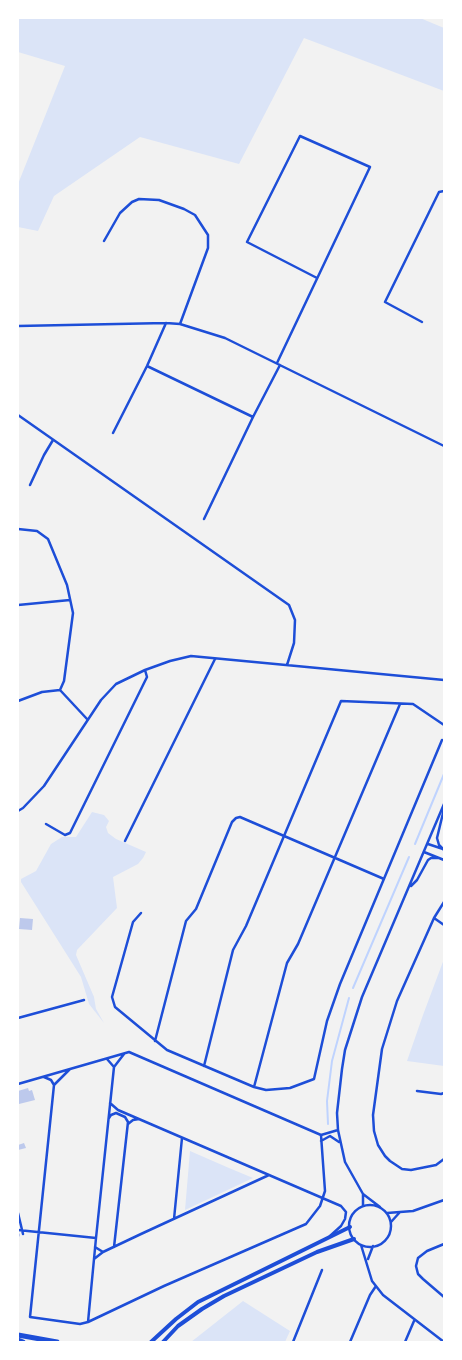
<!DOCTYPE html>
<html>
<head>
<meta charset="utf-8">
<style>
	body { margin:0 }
	#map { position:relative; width:462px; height:1360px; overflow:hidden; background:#f2f2f2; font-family:"Work Sans",sans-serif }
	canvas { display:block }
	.frame { position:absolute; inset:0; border:19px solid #fff; pointer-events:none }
</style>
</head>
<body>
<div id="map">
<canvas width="462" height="1360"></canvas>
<div class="frame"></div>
</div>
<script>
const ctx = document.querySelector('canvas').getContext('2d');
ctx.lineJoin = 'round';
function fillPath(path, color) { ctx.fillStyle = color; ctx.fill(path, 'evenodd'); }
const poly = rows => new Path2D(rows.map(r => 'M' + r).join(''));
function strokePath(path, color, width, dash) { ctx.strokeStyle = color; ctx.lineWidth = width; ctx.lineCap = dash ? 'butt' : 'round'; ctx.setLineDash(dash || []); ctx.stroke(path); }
fillPath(poly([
	[18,18,420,18,444,28,444,91,304,38,239,164,140,137,54,196,38,231,18,227,18,184,65,66,18,52],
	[92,812,104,815,109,821,106,827,108,833,116,839,146,852,143,858,138,864,113,877,117,908,77,950,76,955,94,997,96,1009,104,1023,89,1004,81,977,21,882,21,879,36,871,51,844,62,837,76,837],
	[444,959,444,1066,407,1061,423,1015],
	[190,1151,229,1168,253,1178,185,1210],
	[243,1301,290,1331,285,1342,191,1342]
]), '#dbe4f7');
strokePath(poly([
	[415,844,444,774],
	[353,988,409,857],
	[328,1124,327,1101,332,1061,349,998]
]), '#bfd3fe', 2);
fillPath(poly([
	[20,918,33,919,32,930,19,929],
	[28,1088,29,1091,32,1090,35,1100,19,1104,18,1091],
	[24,1143,26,1148,18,1150,18,1145]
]), '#bdc9ec');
strokePath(poly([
	[104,241,120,213,132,202,139,199,159,200,184,209,195,215,208,235,208,248,180,324],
	[422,322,385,302,439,192,444,191],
	[18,326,166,323,180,324,225,338,444,446],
	[277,363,370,167,300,136,247,242,317,278],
	[147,366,253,417],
	[18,415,289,605,295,620,294,643,287,665],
	[113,433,147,366,166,323],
	[30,485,44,455,53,440],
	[204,519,253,417,280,365],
	[18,529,37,531,48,539,67,585,73,613,64,681,60,690,87,719],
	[18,605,70,600],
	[18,701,42,692,60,690],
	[444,809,437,838,439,845,444,850],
	[18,811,23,808,44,786,101,700,116,684,145,670,170,661,191,656,444,680],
	[46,824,65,835,70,833,147,677,145,670],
	[125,841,215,659],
	[428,844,443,849],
	[424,852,444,860],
	[411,886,417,880,428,860,431,858,439,858],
	[444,902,434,918,397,1001,382,1049,373,1115,374,1131,378,1145,385,1156,390,1161,402,1169,411,1170,436,1165,444,1159],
	[141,913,133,922,112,997,115,1007,167,1050,254,1087,266,1090,290,1088,314,1079,327,1021,340,984,442,740],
	[434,918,444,925],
	[18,1018,84,1000],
	[155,1041,186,921,196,909,232,822,236,818,240,817,384,879],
	[107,1059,114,1067],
	[204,1066,233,950,246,926,341,701,413,704,444,725],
	[70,1069,54,1085,30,1317,80,1324,88,1322,164,1286,306,1224,320,1206,325,1191,321,1135],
	[44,1077,51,1080,54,1085],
	[18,1084,129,1052,321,1135,338,1130],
	[254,1087,287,963,298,944,400,704],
	[417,1091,441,1094,444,1093],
	[110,1103,118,1110,341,1206,346,1212,345,1219,341,1226,330,1236],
	[109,1118,111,1115,116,1113,125,1117,128,1122,114,1247],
	[128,1124,133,1120,139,1119],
	[321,1141,330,1136,339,1142],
	'349 1226a21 21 0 1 1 42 0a21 21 0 1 1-42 0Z',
	[363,1206,363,1194],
	[380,1207,363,1194,345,1162,338,1130,337,1113,342,1069,345,1050,362,997,444,804],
	[18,1213,23,1234],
	[387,1213,413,1211,444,1200],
	[174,1219,182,1138],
	[391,1222,400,1212],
	[18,1230,96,1238],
	[18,1234,18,1236],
	[444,1244,427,1251,418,1258,416,1266,418,1274,423,1279,444,1297],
	[361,1245,372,1281,383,1295,444,1342],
	[95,1247,103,1252],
	[94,1259,103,1252,141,1234,269,1175],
	[368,1259,373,1246],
	[88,1322,96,1238,114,1067,124,1054],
	[293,1342,322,1270],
	[350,1342,370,1295,376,1286],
	[405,1342,414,1321]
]), '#1d4ed8', 2.5);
strokePath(poly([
	[151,1342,176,1319,198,1302,350,1227],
	[163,1342,178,1326,202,1309,224,1296,317,1252,354,1239]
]), '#1d4ed8', 4);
strokePath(poly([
	[18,1335,57,1342],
	[18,1340,23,1342]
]), '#1d4ed8', 5);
</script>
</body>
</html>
